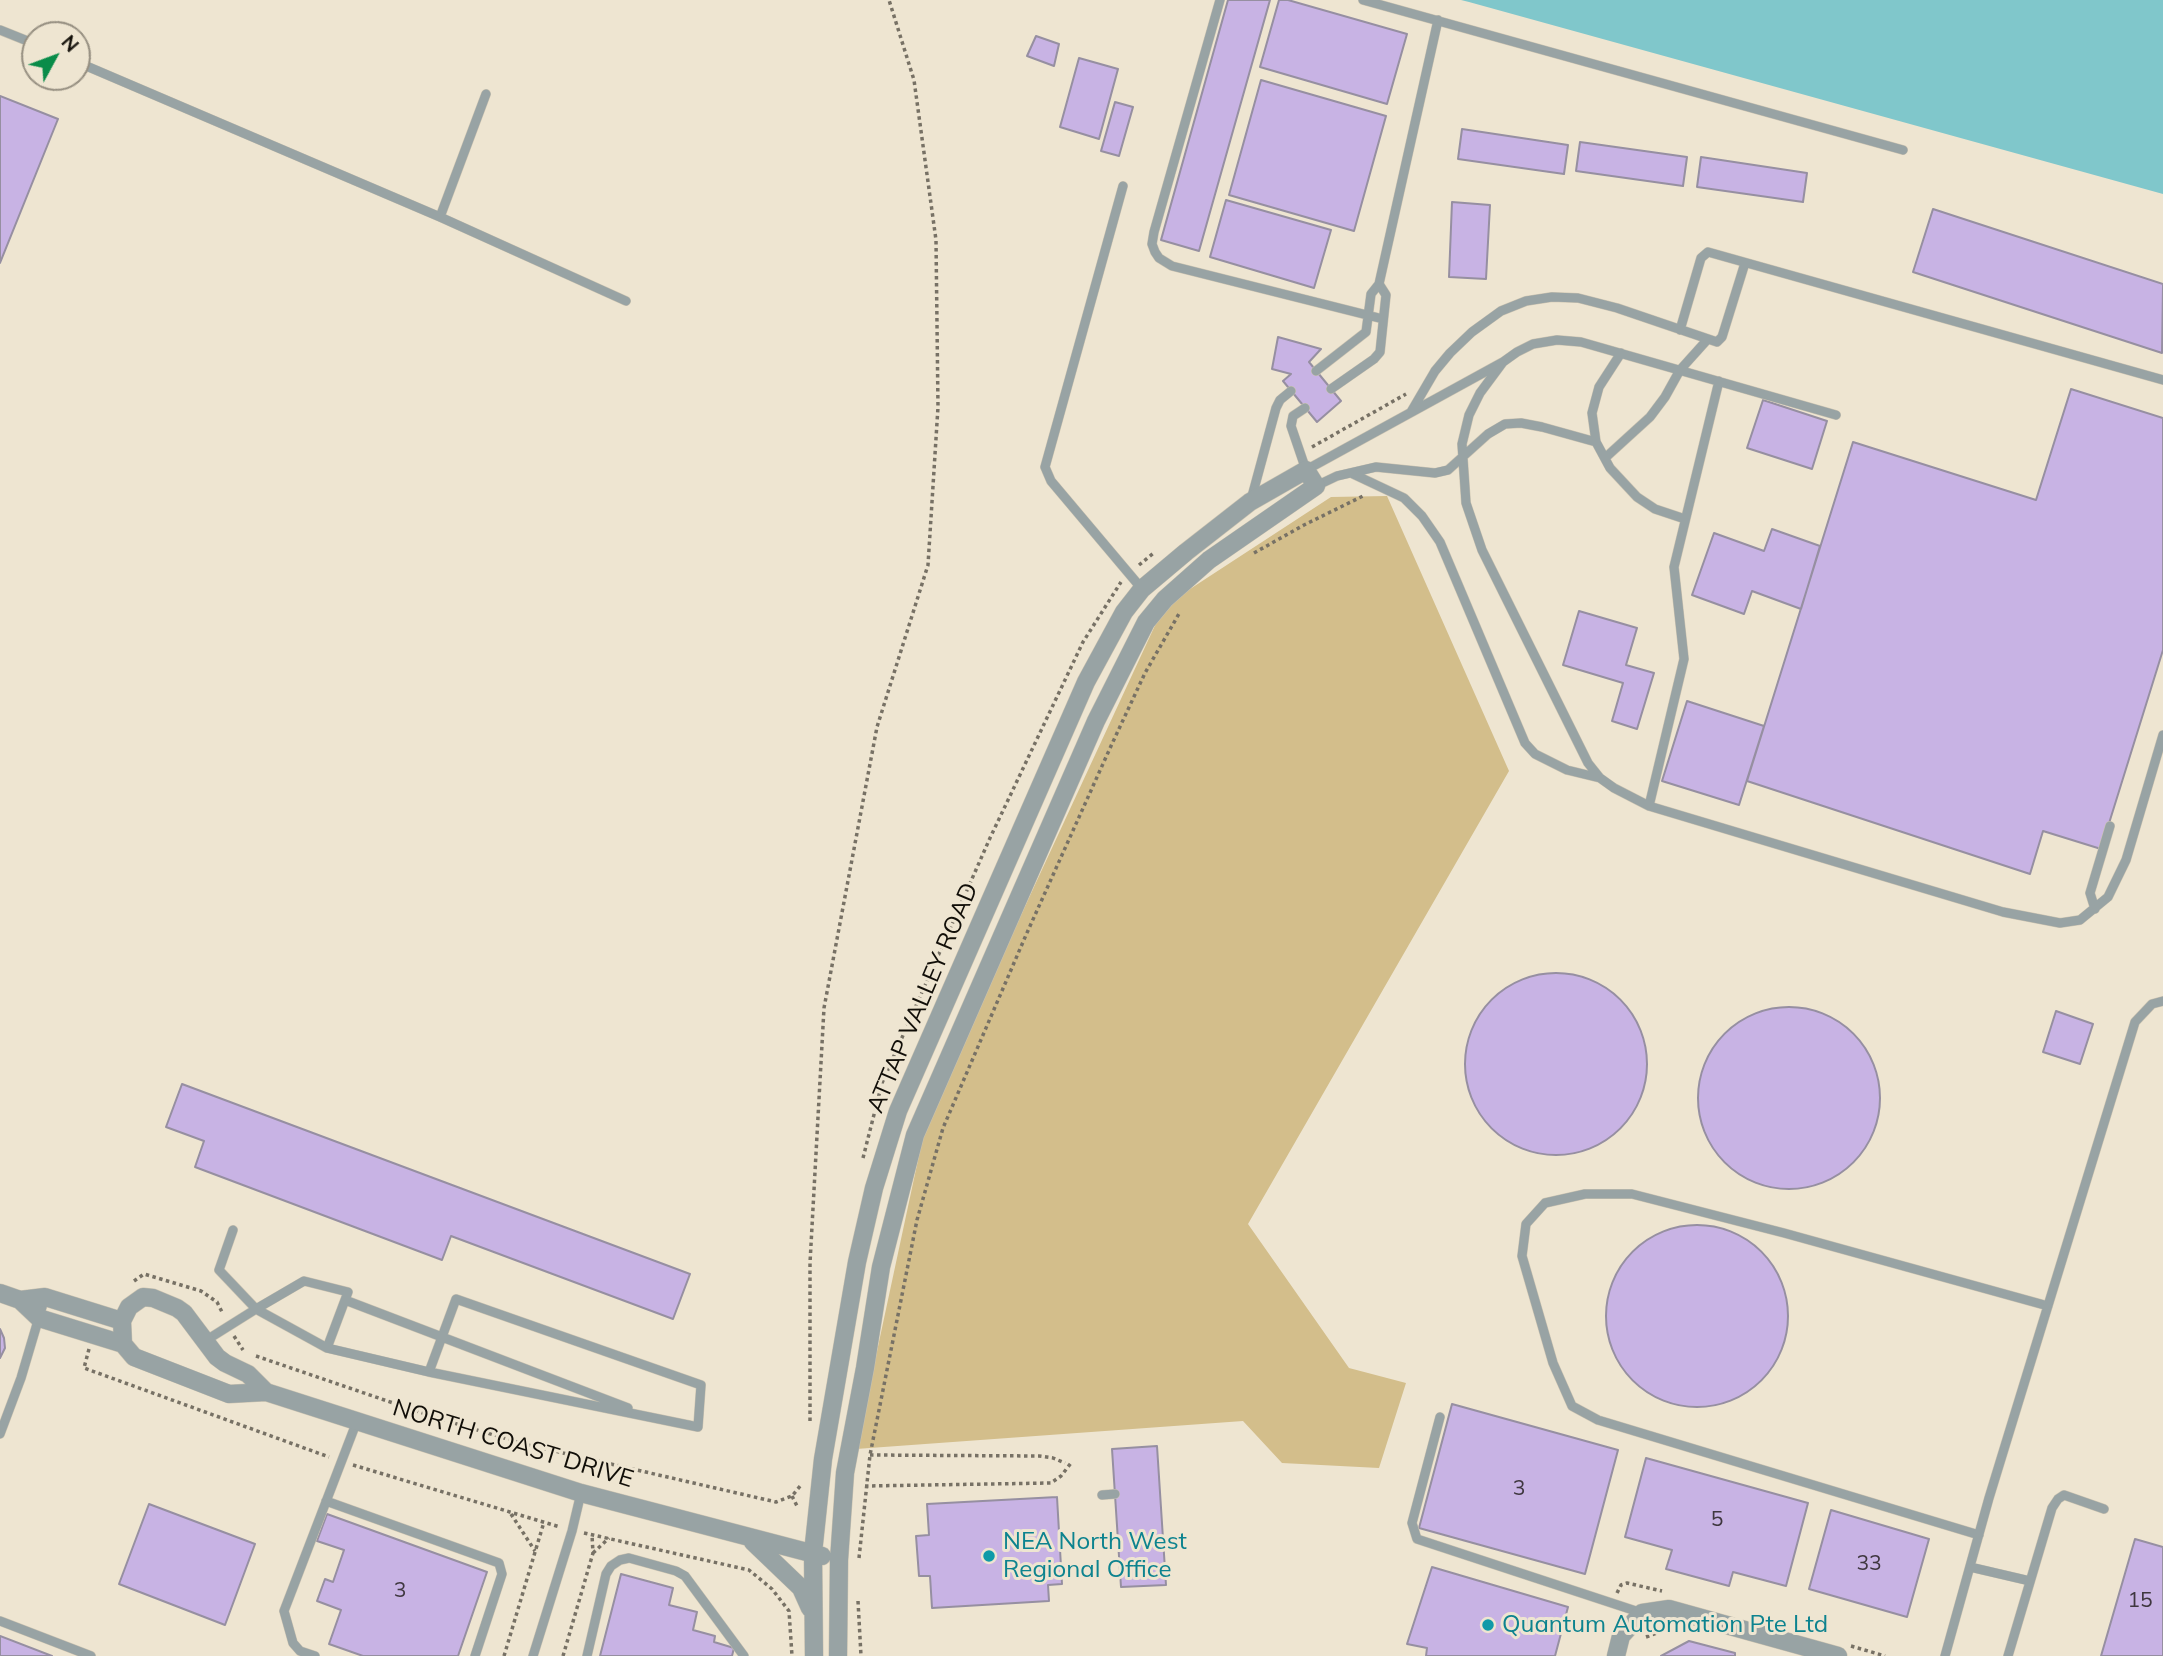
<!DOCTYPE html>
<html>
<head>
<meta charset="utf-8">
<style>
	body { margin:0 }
	#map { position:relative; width:2163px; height:1656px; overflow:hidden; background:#eee5d1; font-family:Mulish,sans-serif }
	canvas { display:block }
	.north { position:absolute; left:21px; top:21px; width:70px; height:70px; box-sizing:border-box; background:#eee5d1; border:2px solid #968f81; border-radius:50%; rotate:49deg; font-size:19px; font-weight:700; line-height:28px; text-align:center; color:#110e08 }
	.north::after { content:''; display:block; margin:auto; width:24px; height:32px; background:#098c49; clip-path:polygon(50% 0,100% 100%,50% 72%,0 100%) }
</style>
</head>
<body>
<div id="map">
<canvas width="2163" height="1656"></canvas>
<div class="north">N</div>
</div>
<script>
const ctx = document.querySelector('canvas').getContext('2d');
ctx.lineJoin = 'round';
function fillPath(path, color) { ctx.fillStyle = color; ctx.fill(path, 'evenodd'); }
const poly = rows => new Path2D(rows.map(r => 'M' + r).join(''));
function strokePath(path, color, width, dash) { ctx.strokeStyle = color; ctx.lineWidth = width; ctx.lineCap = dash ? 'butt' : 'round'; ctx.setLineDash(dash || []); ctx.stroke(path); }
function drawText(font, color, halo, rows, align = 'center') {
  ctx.font = font + ' Mulish,sans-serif'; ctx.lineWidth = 6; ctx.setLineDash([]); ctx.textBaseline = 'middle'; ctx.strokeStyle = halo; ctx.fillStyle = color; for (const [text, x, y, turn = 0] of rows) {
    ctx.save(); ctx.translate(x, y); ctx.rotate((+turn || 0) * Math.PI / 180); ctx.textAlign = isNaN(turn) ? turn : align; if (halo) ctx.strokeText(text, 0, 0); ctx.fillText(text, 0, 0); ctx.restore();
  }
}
fillPath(poly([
	[1387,496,1509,771,1248,1224,1349,1368,1406,1383,1379,1468,1282,1463,1243,1421,856,1449,927,1118,1164,606,1331,497]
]), '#d3be8b');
fillPath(poly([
	[1461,0,2163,0,2163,194,1469,2]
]), '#80c7cb');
const building = poly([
	[1228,0,1270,0,1199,251,1161,240,1228,0],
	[1279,0,1288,0,1407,34,1387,104,1260,67,1279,0],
	[1036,36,1059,44,1054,66,1027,56,1036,36],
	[1079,58,1118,69,1099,139,1060,127,1079,58],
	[1261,80,1386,116,1354,231,1229,195,1261,80],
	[0,96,58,119,0,263,0,96],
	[1115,102,1133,107,1119,156,1101,151,1115,102],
	[1462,129,1568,145,1564,174,1458,159,1462,129],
	[1580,142,1687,157,1683,186,1576,171,1580,142],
	[1701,157,1807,173,1803,202,1697,187,1701,157],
	[1226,200,1331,230,1314,288,1210,257,1226,200],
	[1452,202,1490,205,1486,279,1449,277,1452,202],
	[1933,209,2163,284,2162,353,1913,272,1933,209],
	[1278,337,1321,349,1309,362,1341,401,1317,422,1283,381,1291,374,1272,369,1278,337],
	[2071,389,2163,418,2163,650,2101,849,2043,831,2030,874,1747,781,1853,442,2036,500,2071,389],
	[1763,400,1827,421,1812,469,1747,448,1763,400],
	[1772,529,1820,546,1801,609,1752,591,1744,614,1692,595,1714,533,1764,551,1772,529],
	[1579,611,1637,628,1626,665,1654,673,1637,729,1612,721,1623,683,1563,665,1579,611],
	[1687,701,1764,726,1739,805,1662,781,1687,701],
	'1465 1064a91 91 0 1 1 182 0a91 91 0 1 1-182 0Z',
	'1698 1098a91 91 0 1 1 182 0a91 91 0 1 1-182 0Z',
	[2056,1011,2093,1024,2080,1064,2043,1052,2056,1011],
	[182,1084,690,1274,673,1319,451,1236,442,1260,195,1167,204,1141,166,1127,182,1084],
	'1606 1316a91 91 0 1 1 182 0a91 91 0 1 1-182 0Z',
	[0,1329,4,1338,5,1348,0,1358,0,1329],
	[1452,1404,1618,1450,1585,1574,1419,1528,1452,1404],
	[1157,1446,1166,1585,1121,1587,1112,1449,1157,1446],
	[1646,1458,1808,1503,1786,1586,1733,1572,1729,1586,1666,1569,1672,1550,1625,1537,1646,1458],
	[1057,1497,1062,1584,1048,1585,1049,1601,932,1608,930,1576,919,1576,916,1536,929,1535,927,1504,1057,1497],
	[149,1504,255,1544,225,1625,119,1584,149,1504],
	[1831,1510,1929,1539,1907,1617,1809,1589,1831,1510],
	[327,1514,487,1572,458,1656,363,1656,329,1644,341,1610,317,1601,325,1579,333,1582,344,1550,317,1541,327,1514],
	[2135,1539,2163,1547,2163,1656,2101,1656,2135,1539],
	[1432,1567,1568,1607,1555,1656,1426,1656,1427,1648,1407,1644,1432,1567],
	[621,1574,673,1588,669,1605,697,1612,693,1630,715,1636,714,1642,734,1648,732,1656,600,1656,621,1574],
	[0,1636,52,1656,0,1656,0,1636],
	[1689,1641,1735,1653,1735,1656,1661,1656,1689,1641]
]);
fillPath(building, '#c8b3e4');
strokePath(building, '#968fa1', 2);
const service = poly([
	[1220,0,1154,232,1152,244,1155,252,1159,258,1172,266,1383,319],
	[1363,0,1903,150],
	[0,30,35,44],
	[77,62,440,217,626,301],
	[1123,186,1045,467,1051,481,1142,589],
	[440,217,486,94],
	[1680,330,1701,258,1708,252,2163,380],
	[1621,353,1599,387,1592,413,1596,442,1610,468,1637,497,1655,509,1685,519],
	[1503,362,1480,393,1469,415,1462,444,1466,503,1482,550,1588,763,1600,778,1614,788,1649,806,2003,912,2060,923,2080,920,2108,897,2126,860,2163,735],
	[1316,371,1366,332,1371,294,1379,284,1438,20],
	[1331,389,1374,359,1380,352,1386,295,1379,284],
	[1305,408,1293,416,1291,426,1306,470,1503,362,1517,352,1533,344,1557,340,1581,342,1836,415],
	[1411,412,1435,371,1450,353,1472,332,1501,311,1526,301,1552,297,1578,298,1617,308,1717,342,1722,337,1745,263],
	[1605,458,1650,417,1665,397,1680,370,1707,340],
	[1353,474,1404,498,1422,516,1440,542,1525,743,1535,754,1567,770,1600,778],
	[1316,486,1337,476,1376,467,1435,473,1448,470,1488,434,1505,424,1521,423,1542,427,1596,442],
	[1251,500,1276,408,1280,400,1291,391],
	[1649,806,1684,659,1674,567,1719,381],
	[2095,909,2090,893,2110,826],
	[233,1230,219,1270,256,1309,304,1281,348,1292,327,1348],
	[345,1300,628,1408],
	[205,1341,256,1309,327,1348,429,1372,698,1427,701,1385,456,1299,429,1372],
	[1440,1417,1412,1523,1417,1539,1642,1613],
	[0,1434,21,1378,45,1297],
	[1102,1495,1115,1494],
	[326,1501,499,1563,502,1574,475,1656],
	[1979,1535,1598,1420,1572,1406,1553,1363,1522,1256,1526,1224,1545,1203,1585,1194,1632,1194,1784,1233,2048,1306],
	[1970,1567,2030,1581],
	[0,1621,91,1656],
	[315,1656,300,1651,293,1643,284,1611,357,1421],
	[533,1656,572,1531,581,1493],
	[587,1656,606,1574,611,1566,620,1560,629,1558,676,1571,685,1576,744,1656],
	[1945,1656,1989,1498,2135,1022,2152,1004,2163,1001],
	[2008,1656,2052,1508,2058,1499,2064,1495,2104,1509]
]);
const minor = poly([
	[0,1293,20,1300,45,1297,122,1321],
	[20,1300,39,1318,123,1344],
	[266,1392,248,1374,225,1363,217,1357,184,1313,177,1308,153,1298,143,1297,129,1307,122,1321,123,1344,134,1357,229,1394,266,1392,581,1493,822,1556],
	[753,1542,801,1588,810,1608],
	[814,1656,813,1553,823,1459,857,1262,874,1188,898,1111,1086,682,1124,612,1142,589,1186,552,1250,502,1306,470,1316,486,1209,560,1165,599,1146,622,1096,721,915,1135,881,1267,865,1368,845,1473,839,1560,838,1656],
	[1616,1656,1621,1636,1642,1613,1669,1609,1838,1656]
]);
strokePath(service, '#cbc3b1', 10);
strokePath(minor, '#cbc3b1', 19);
strokePath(poly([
	[1312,447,1406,394],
	[1254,553,1304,525,1365,495],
	[1139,565,1155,552],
	[863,1158,882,1083,990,838,1083,642,1121,582],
	[134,1281,144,1274,201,1291,217,1302,223,1314],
	[234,1336,243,1350],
	[89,1349,84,1368,329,1457],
	[256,1356,437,1418,524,1444,776,1502,792,1496,801,1485],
	[810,1421,810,1263,824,1008,877,727,928,565,938,407,936,240,914,80,889,0],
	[870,1455,1039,1456,1053,1458,1065,1463],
	[353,1465,560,1527],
	[865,1486,1051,1483,1061,1476,1071,1463],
	[792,1496,798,1508],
	[511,1514,535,1551],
	[584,1533,749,1570,772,1589,789,1611,792,1656],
	[593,1553,609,1538],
	[859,1558,870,1455,917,1220,943,1128,1026,935,1111,746,1145,673,1180,612],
	[1617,1593,1621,1585,1627,1583,1662,1591],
	[858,1601,861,1656],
	[1646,1637,1668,1629],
	[1851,1646,1885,1656],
	[504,1656,544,1522],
	[563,1656,593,1553,592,1535]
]), '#777165', 3.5, [3.5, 3.5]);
strokePath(service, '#98a3a4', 9);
strokePath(minor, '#98a3a4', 18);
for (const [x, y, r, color] of [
	[989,1556,7,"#0f9aa8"],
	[1488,1625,7,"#0f9aa8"]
]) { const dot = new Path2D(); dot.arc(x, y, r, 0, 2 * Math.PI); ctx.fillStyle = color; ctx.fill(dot); strokePath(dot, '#eee5d1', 2.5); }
drawText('21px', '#3f373f', null, [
	["3",1519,1489],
	["5",1717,1520],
	["33",1869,1564],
	["3",400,1591],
	["15",2140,1601]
]);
drawText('24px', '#110e08', '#eee5d1', [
	["ATTAP VALLEY ROAD",923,998,-67],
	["NORTH COAST DRIVE",513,1444,17]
]);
drawText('24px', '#0d838f', '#eee5d1', [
	["NEA North West",1003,1542],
	["Regional Office",1003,1570],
	["Quantum Automation Pte Ltd",1502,1625]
], 'left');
</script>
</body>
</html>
